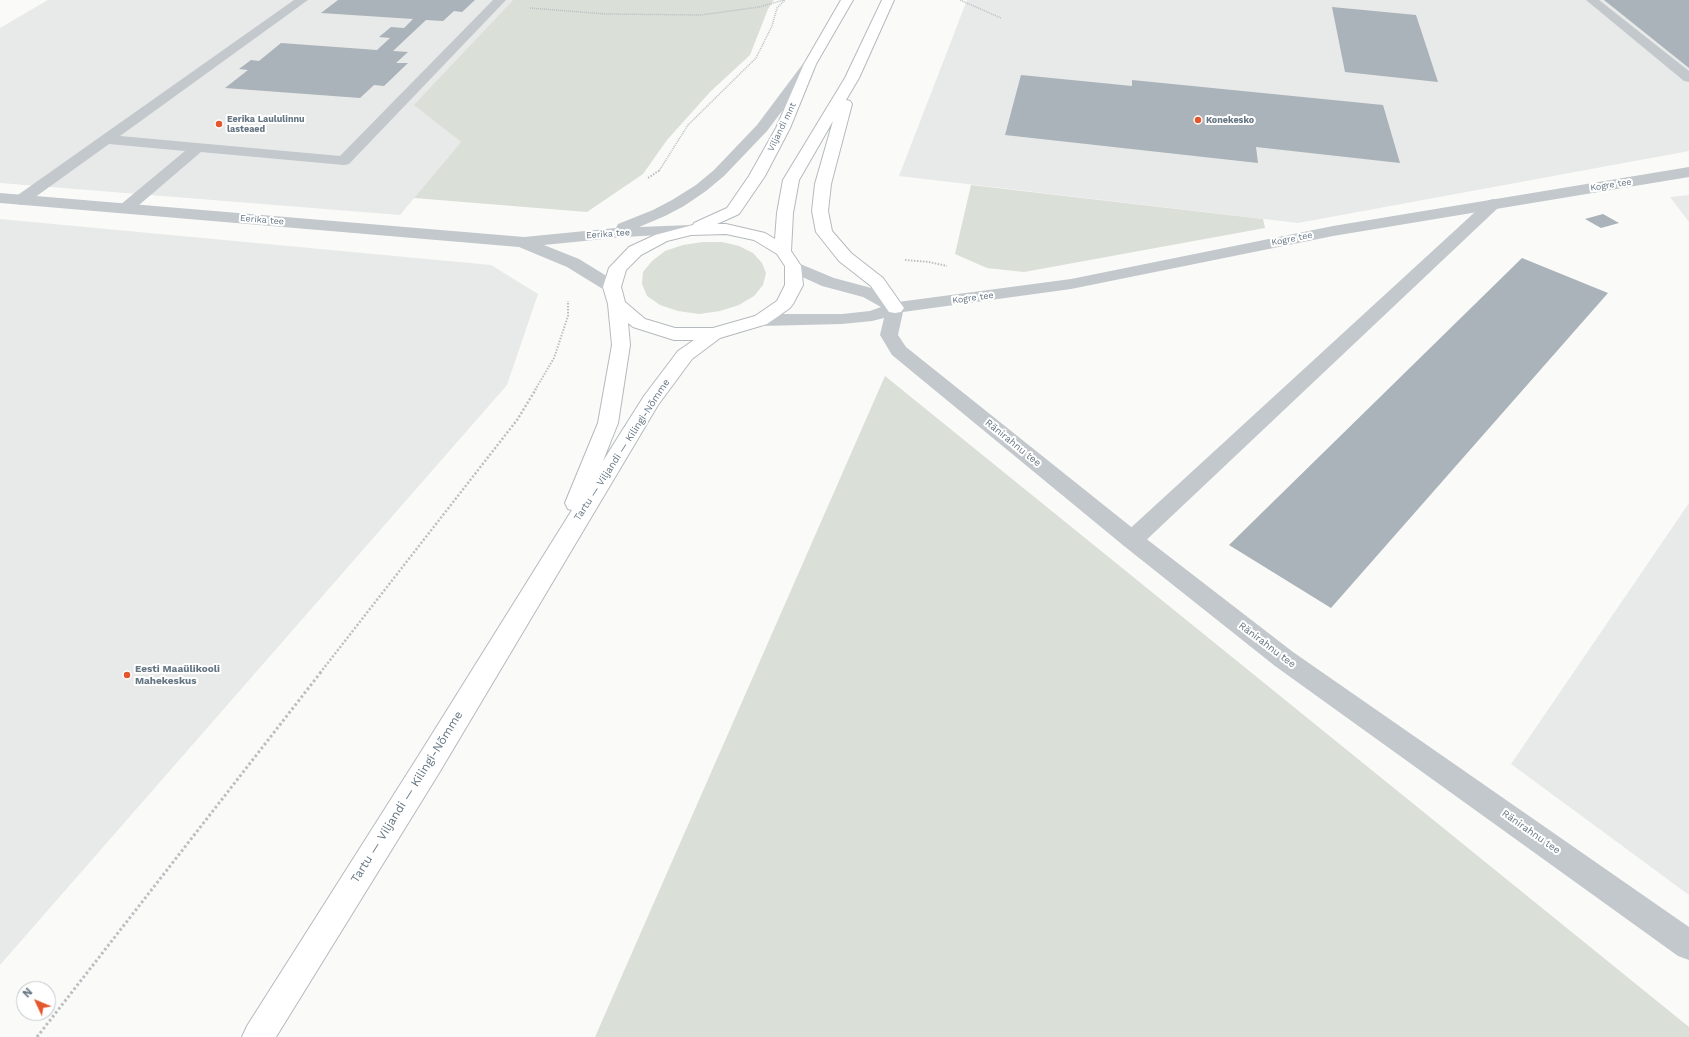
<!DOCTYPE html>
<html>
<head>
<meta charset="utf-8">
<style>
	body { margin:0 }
	#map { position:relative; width:1689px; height:1037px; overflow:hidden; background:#fafaf8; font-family:"Work Sans",sans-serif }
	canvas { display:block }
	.north { position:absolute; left:16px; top:981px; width:40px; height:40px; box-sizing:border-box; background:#fff; border:1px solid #c1c8cd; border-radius:50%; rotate:314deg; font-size:11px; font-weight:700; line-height:16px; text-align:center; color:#657683 }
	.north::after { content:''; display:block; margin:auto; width:14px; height:18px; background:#e4572e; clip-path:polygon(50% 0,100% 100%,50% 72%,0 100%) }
</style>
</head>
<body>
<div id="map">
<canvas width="1689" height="1037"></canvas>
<div class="north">N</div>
</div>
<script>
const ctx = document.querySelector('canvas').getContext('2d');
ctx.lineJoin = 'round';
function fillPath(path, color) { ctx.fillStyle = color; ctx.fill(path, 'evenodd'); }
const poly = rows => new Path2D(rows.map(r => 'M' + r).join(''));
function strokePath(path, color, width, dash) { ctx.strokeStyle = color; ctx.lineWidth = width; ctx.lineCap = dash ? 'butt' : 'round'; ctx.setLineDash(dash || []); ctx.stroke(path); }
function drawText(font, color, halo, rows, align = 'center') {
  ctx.font = font + ' "Work Sans",sans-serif'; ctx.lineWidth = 4; ctx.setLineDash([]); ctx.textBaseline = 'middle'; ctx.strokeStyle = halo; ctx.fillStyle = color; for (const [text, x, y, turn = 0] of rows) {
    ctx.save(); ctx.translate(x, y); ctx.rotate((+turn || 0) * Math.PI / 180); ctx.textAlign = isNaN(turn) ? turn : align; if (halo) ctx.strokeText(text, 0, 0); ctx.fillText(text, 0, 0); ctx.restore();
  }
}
fillPath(poly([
	[48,0,513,0,415,105,461,142,400,215,0,183,0,28],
	[967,0,1689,0,1689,151,1298,223,899,176],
	[1689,195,1689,222,1670,197],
	[0,219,491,265,538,294,507,385,0,965],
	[1689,503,1689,895,1511,764]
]), '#e8e9e9');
fillPath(poly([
	[513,0,774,0,768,9,750,55,710,92,667,140,643,174,587,212,414,198,461,142,414,105],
	[971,185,1263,219,1265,228,1024,272,987,268,955,254],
	[703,242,722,242,739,246,753,253,762,263,766,273,763,285,754,296,739,305,720,311,699,314,678,311,660,305,647,296,642,284,643,272,652,261,665,251,683,245],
	[885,376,1689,1027,1689,1037,595,1037]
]), '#dadfd7');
fillPath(poly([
	[338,0,475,0,462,12,454,11,443,21,426,20,393,51,408,52,396,63,408,63,384,86,374,85,360,98,225,88,248,70,239,69,251,60,259,61,281,43,377,50,390,38,379,37,391,27,404,28,413,19,321,13],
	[1604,0,1689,0,1689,68],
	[1332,7,1416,15,1438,82,1345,72],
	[1021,75,1132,86,1132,80,1383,105,1400,163,1256,147,1258,163,1005,135],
	[1603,214,1619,223,1601,228,1585,219],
	[1522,258,1608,293,1331,608,1229,545]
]), '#aab3b9');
const primary = poly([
	[841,0,853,0,816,64,790,128,765,176,739,214,717,224,726,224,765,233,775,239,777,213,783,180,845,78,882,0,894,0,859,78,846,100,850,101,852,104,831,184,828,211,832,231,851,253,883,278,904,308,901,312,895,313,889,312,871,286,839,261,816,232,812,211,815,184,833,121,799,180,793,213,791,251,801,266,803,285,793,304,790,308,767,324,720,338,692,359,658,405,439,773,276,1037,242,1037,247,1026,419,755,572,510,568,509,565,503,598,423,612,345,608,304,603,287,609,268,629,247,655,235,693,225,694,223,727,208,749,176,776,128,804,64,841,0],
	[726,234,754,240,777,254,785,266,785,285,777,301,755,316,713,328,675,328,645,319,625,302,621,287,626,270,641,255,667,241,691,235,726,234],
	[628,323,633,327,674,340,694,340,678,351,644,396,603,461,618,423,630,345,628,323]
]);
strokePath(primary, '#b5babe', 2);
strokePath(poly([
	[960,0,1001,18],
	[530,8,606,14,701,15,759,7,784,0],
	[659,171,688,125,756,58,772,26,777,8,785,0]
]), '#bbbfc2', 1.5, [1, 1]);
strokePath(poly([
	[648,178,660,170],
	[905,260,929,262,947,266],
	[535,390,554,358,568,316,568,301]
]), '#bbbfc2', 2, [1.5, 1.5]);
strokePath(poly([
	[320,673,517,420,536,389]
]), '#bbbfc2', 2.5, [2, 2]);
strokePath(poly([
	[37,1037,321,672]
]), '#bbbfc2', 3, [2.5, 2.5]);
fillPath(poly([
	[294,0,308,0,120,136,340,156,493,0,506,0,349,164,344,165,201,152,132,211,126,213,120,211,118,208,120,205,185,151,109,144,27,203,21,205,15,203,13,200,15,197,294,0],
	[1586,0,1599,0,1689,71,1689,82,1684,81,1586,0],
	[1493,199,1499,201,1501,204,1499,207,1140,546,1132,548,1124,546,1121,540,1124,534,1487,201,1493,199]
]), '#c3c8cc');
fillPath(poly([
	[1689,167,1689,177,1333,236,1071,289,903,312,898,335,906,347,1140,534,1293,652,1689,927,1689,960,1678,956,1275,666,1124,546,892,355,880,335,884,318,872,321,842,324,761,326,755,324,752,320,755,316,761,314,842,314,870,311,881,307,863,297,822,286,787,270,785,266,787,262,793,261,834,278,875,289,898,302,1071,279,1333,226,1689,167]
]), '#c3c8cc');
fillPath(poly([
	[810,60,815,61,816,64,815,67,767,131,724,176,706,191,684,206,665,216,639,227,691,225,697,227,699,230,697,233,624,237,544,245,579,259,618,283,621,287,618,291,612,292,606,291,567,267,519,247,0,203,0,193,524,237,616,228,618,224,653,210,672,200,696,185,714,170,757,125,805,61,810,60]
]), '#c3c8cc');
fillPath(primary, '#fff');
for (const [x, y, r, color] of [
	[1198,120,4,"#e4572e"],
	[219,124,4,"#e4572e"],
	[127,675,4,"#e4572e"]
]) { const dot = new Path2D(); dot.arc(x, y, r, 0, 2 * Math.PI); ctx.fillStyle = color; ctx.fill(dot); strokePath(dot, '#fff', 1.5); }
drawText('bold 9px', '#657683', '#fff', [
	["Eerika Laululinnu",227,119],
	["lasteaed",227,129],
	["Konekesko",1206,120]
], 'left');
drawText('9px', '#657683', '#fff', [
	["Viljandi mnt",782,127,-64],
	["Kogre tee",1611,185,-9],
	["Eerika tee",262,220,5],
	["Eerika tee",608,234,-4],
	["Kogre tee",1292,239,-11],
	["Kogre tee",973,298,-8]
]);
drawText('10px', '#657683', '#fff', [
	["Ränirahnu tee",1013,443,39],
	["Tartu — Viljandi — Kilingi-Nõmme",622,450,-57],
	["Ränirahnu tee",1267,645,37],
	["Ränirahnu tee",1531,832,35]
]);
drawText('bold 10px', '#657683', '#fff', [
	["Eesti Maaülikooli",135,669],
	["Mahekeskus",135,681]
], 'left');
drawText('12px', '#657683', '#fff', [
	["Tartu — Viljandi — Kilingi-Nõmme",407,797,-58]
]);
</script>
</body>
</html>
